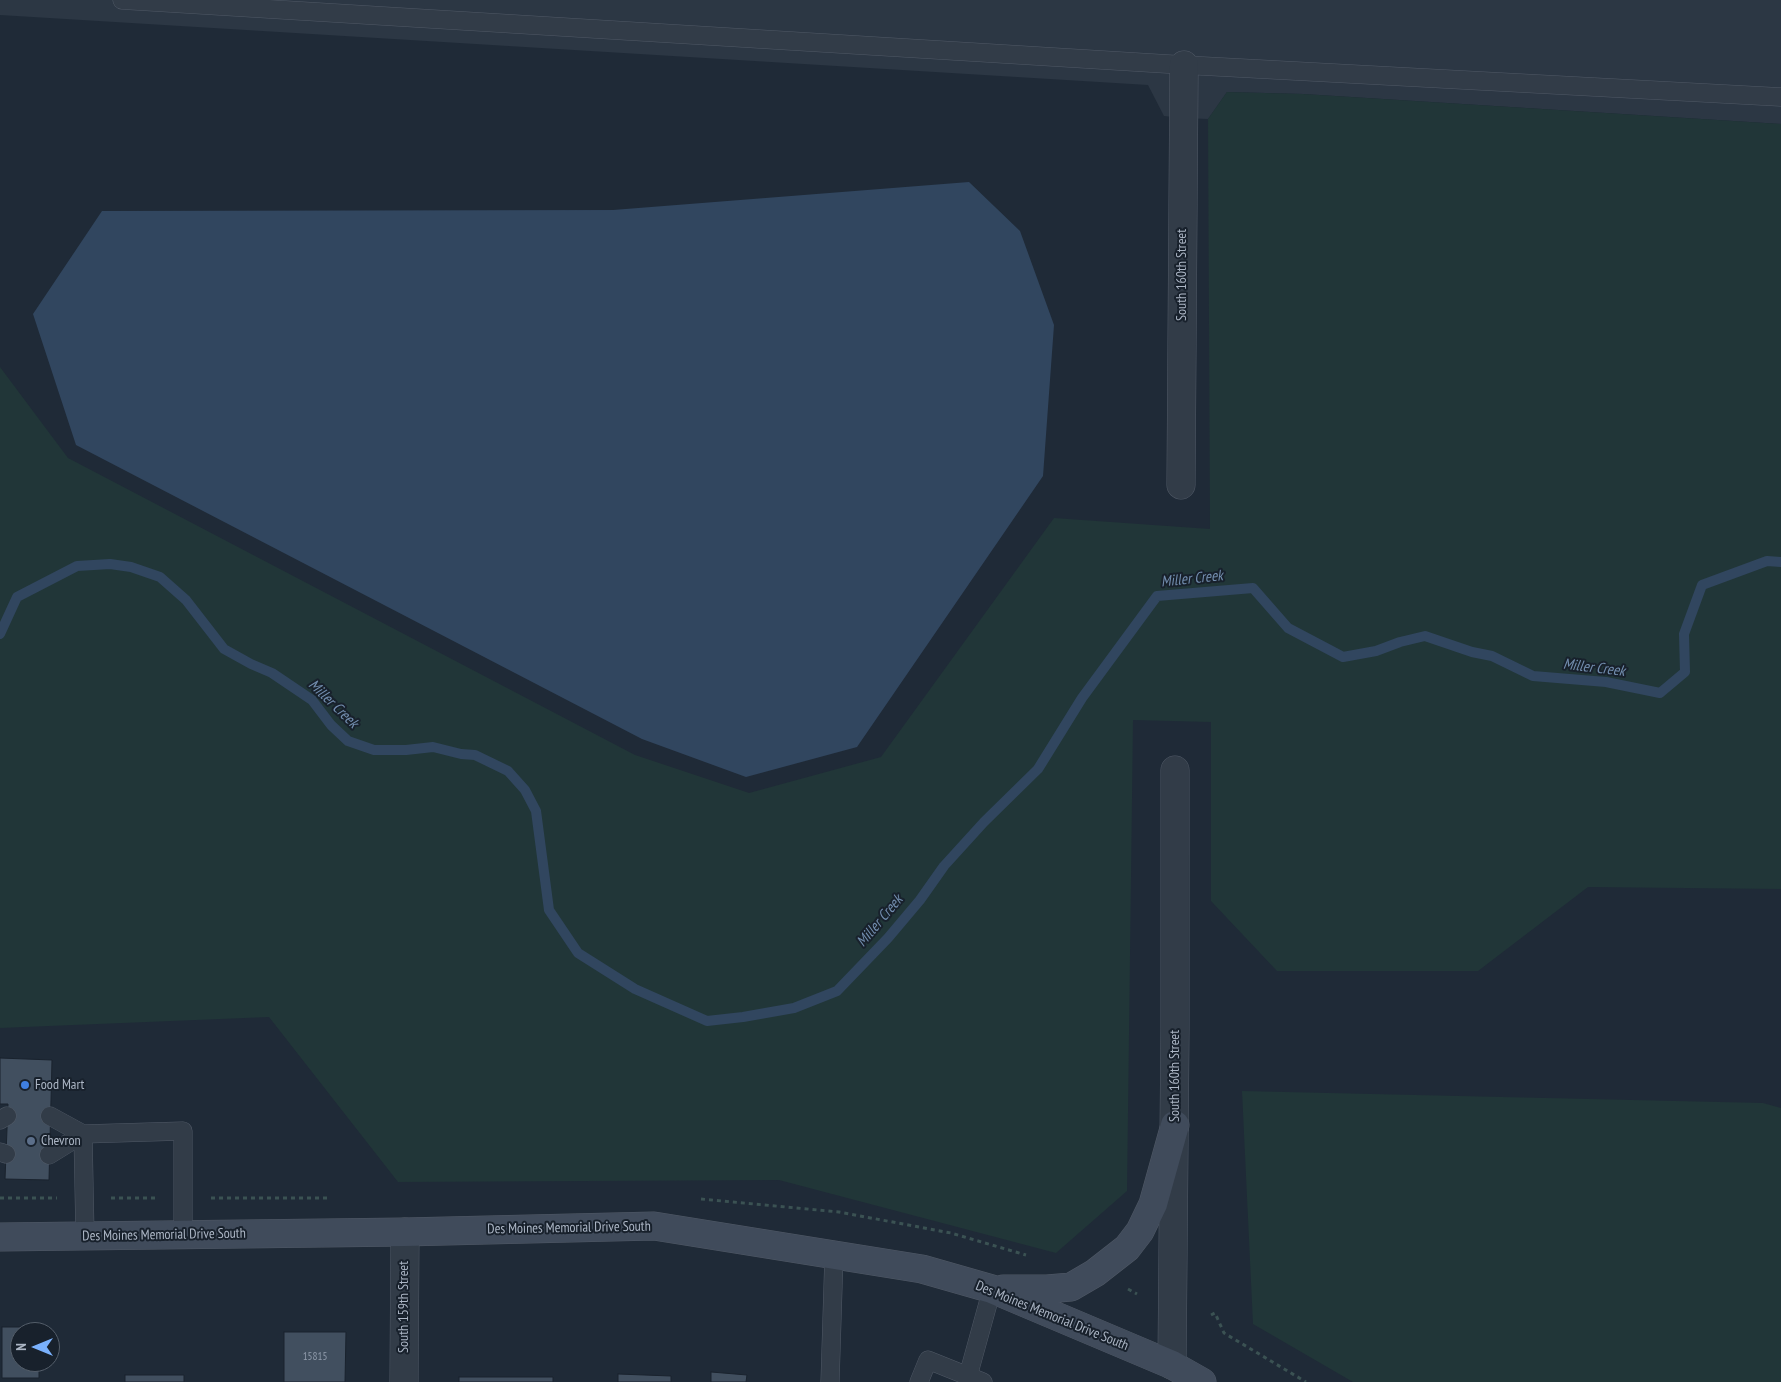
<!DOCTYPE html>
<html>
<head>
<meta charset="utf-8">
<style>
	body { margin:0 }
	#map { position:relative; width:1781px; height:1382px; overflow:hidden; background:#1f2a37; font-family:"PT Sans Narrow",sans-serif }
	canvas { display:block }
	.north { position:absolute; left:10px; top:1322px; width:50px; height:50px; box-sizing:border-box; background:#18212c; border:1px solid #535d69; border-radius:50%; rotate:270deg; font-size:14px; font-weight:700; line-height:20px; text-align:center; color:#acb6c5 }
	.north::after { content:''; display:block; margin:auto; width:18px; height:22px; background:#7ab1fc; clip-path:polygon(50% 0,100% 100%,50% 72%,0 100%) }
</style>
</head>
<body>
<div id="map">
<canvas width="1781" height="1382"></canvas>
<div class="north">N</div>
</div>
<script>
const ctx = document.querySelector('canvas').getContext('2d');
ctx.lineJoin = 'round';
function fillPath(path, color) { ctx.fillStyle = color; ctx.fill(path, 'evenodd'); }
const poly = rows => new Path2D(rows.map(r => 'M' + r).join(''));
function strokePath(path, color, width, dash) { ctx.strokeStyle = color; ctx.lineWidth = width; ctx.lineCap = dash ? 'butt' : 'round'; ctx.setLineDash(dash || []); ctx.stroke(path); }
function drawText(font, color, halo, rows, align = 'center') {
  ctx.font = font + ' "PT Sans Narrow",sans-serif'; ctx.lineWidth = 4; ctx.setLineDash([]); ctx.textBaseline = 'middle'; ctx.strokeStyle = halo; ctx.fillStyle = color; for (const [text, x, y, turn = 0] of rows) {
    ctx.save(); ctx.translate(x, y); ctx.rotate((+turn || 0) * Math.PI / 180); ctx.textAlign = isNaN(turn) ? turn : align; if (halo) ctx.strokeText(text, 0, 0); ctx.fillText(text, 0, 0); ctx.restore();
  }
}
fillPath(poly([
	[0,0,1781,0,1781,124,1303,94,1227,92,1208,119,1183,118,1164,116,1148,85,0,15]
]), '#2c3744');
fillPath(poly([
	[1227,92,1303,94,1781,124,1781,889,1588,887,1478,971,1277,971,1211,901,1211,722,1133,720,1127,1191,1056,1253,779,1180,398,1182,269,1017,0,1028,0,367,68,458,635,755,749,793,881,757,1054,518,1210,529,1208,119],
	[1242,1091,1763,1103,1781,1108,1781,1382,1353,1382,1253,1324]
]), '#213638');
fillPath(poly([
	[969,182,1020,231,1054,325,1043,476,857,747,746,777,642,739,76,445,33,314,102,211,613,210]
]), '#31465f');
strokePath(poly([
	[0,634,17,597,77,566,110,564,131,567,160,577,186,600,224,649,251,664,272,673,312,700,331,725,348,741,374,750,406,750,433,747,461,754,475,755,508,771,525,790,536,811,549,910,578,953,635,989,707,1021,743,1017,794,1008,837,991,888,938,920,900,944,866,984,822,1038,769,1082,698,1157,596,1253,588,1288,628,1343,657,1376,651,1400,642,1425,636,1472,652,1492,656,1533,676,1606,682,1660,693,1685,672,1684,634,1702,585,1767,561,1781,562]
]), '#31465f', 10);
const building = poly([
	[0,1058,52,1060,49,1180,5,1179,8,1104,0,1104,0,1058],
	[2,1327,39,1327,39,1332,20,1332,20,1362,39,1362,39,1378,2,1378,2,1327],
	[284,1332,346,1332,345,1382,284,1382,284,1332],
	[711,1372,747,1375,746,1382,711,1382,711,1372],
	[618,1374,671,1376,671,1382,618,1382,618,1374],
	[125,1375,184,1375,184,1382,125,1382,125,1375],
	[459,1377,553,1377,553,1382,459,1382,459,1377]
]);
fillPath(building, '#414f5f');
strokePath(building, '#1a232e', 1);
const lane = poly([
	[122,0,1184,65,1781,97],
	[50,1116,83,1134,183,1131,183,1235],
	[0,1120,7,1116],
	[83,1134,85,1236],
	[0,1152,6,1154],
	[49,1155,83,1134],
	[830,1382,834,1255],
	[919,1382,928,1360,968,1376],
	[983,1382,968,1376,992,1289]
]);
const street = poly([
	[1181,485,1184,65],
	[1172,1365,1175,1028,1175,770],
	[404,1382,405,1232]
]);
const secondary = poly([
	[0,1237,405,1232,654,1226,922,1269,992,1289,1172,1365,1202,1382],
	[1003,1289,1047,1289,1071,1287,1095,1273,1127,1248,1140,1231,1153,1204,1175,1125]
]);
strokePath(lane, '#505966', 19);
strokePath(street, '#505966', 29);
strokePath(secondary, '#505966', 29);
strokePath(poly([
	[0,1198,57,1198],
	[111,1198,157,1198],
	[211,1198,327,1198],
	[701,1199,839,1212,951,1233,1026,1255],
	[1128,1289,1137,1294],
	[1211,1315,1215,1313,1224,1333,1306,1382]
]), '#3b5253', 3, [4, 4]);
strokePath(lane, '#323c48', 18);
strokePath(street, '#323c48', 28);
strokePath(secondary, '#404b5b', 28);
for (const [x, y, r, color] of [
	[25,1085,5,"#3f7fe0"],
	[31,1141,5,"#5c6f8a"]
]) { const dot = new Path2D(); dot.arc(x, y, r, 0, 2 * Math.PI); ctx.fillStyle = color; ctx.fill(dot); strokePath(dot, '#18212c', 2); }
drawText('11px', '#919cac', null, [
	["15815",315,1357]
]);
drawText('14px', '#acb6c5', '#18212c', [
	["South 160th Street",1182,275,-90],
	["South 160th Street",1175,1076,-90],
	["Des Moines Memorial Drive South",569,1228,-1],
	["Des Moines Memorial Drive South",164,1235,-1],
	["South 159th Street",404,1307,-90],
	["Des Moines Memorial Drive South",1052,1316,22]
]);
drawText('14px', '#acb6c5', '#18212c', [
	["Food Mart",35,1085],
	["Chevron",41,1141]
], 'left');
drawText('italic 15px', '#738eaf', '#18212c', [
	["Miller Creek",1192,579,-6],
	["Miller Creek",1594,668,7],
	["Miller Creek",333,704,44],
	["Miller Creek",880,921,-50]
]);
</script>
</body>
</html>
